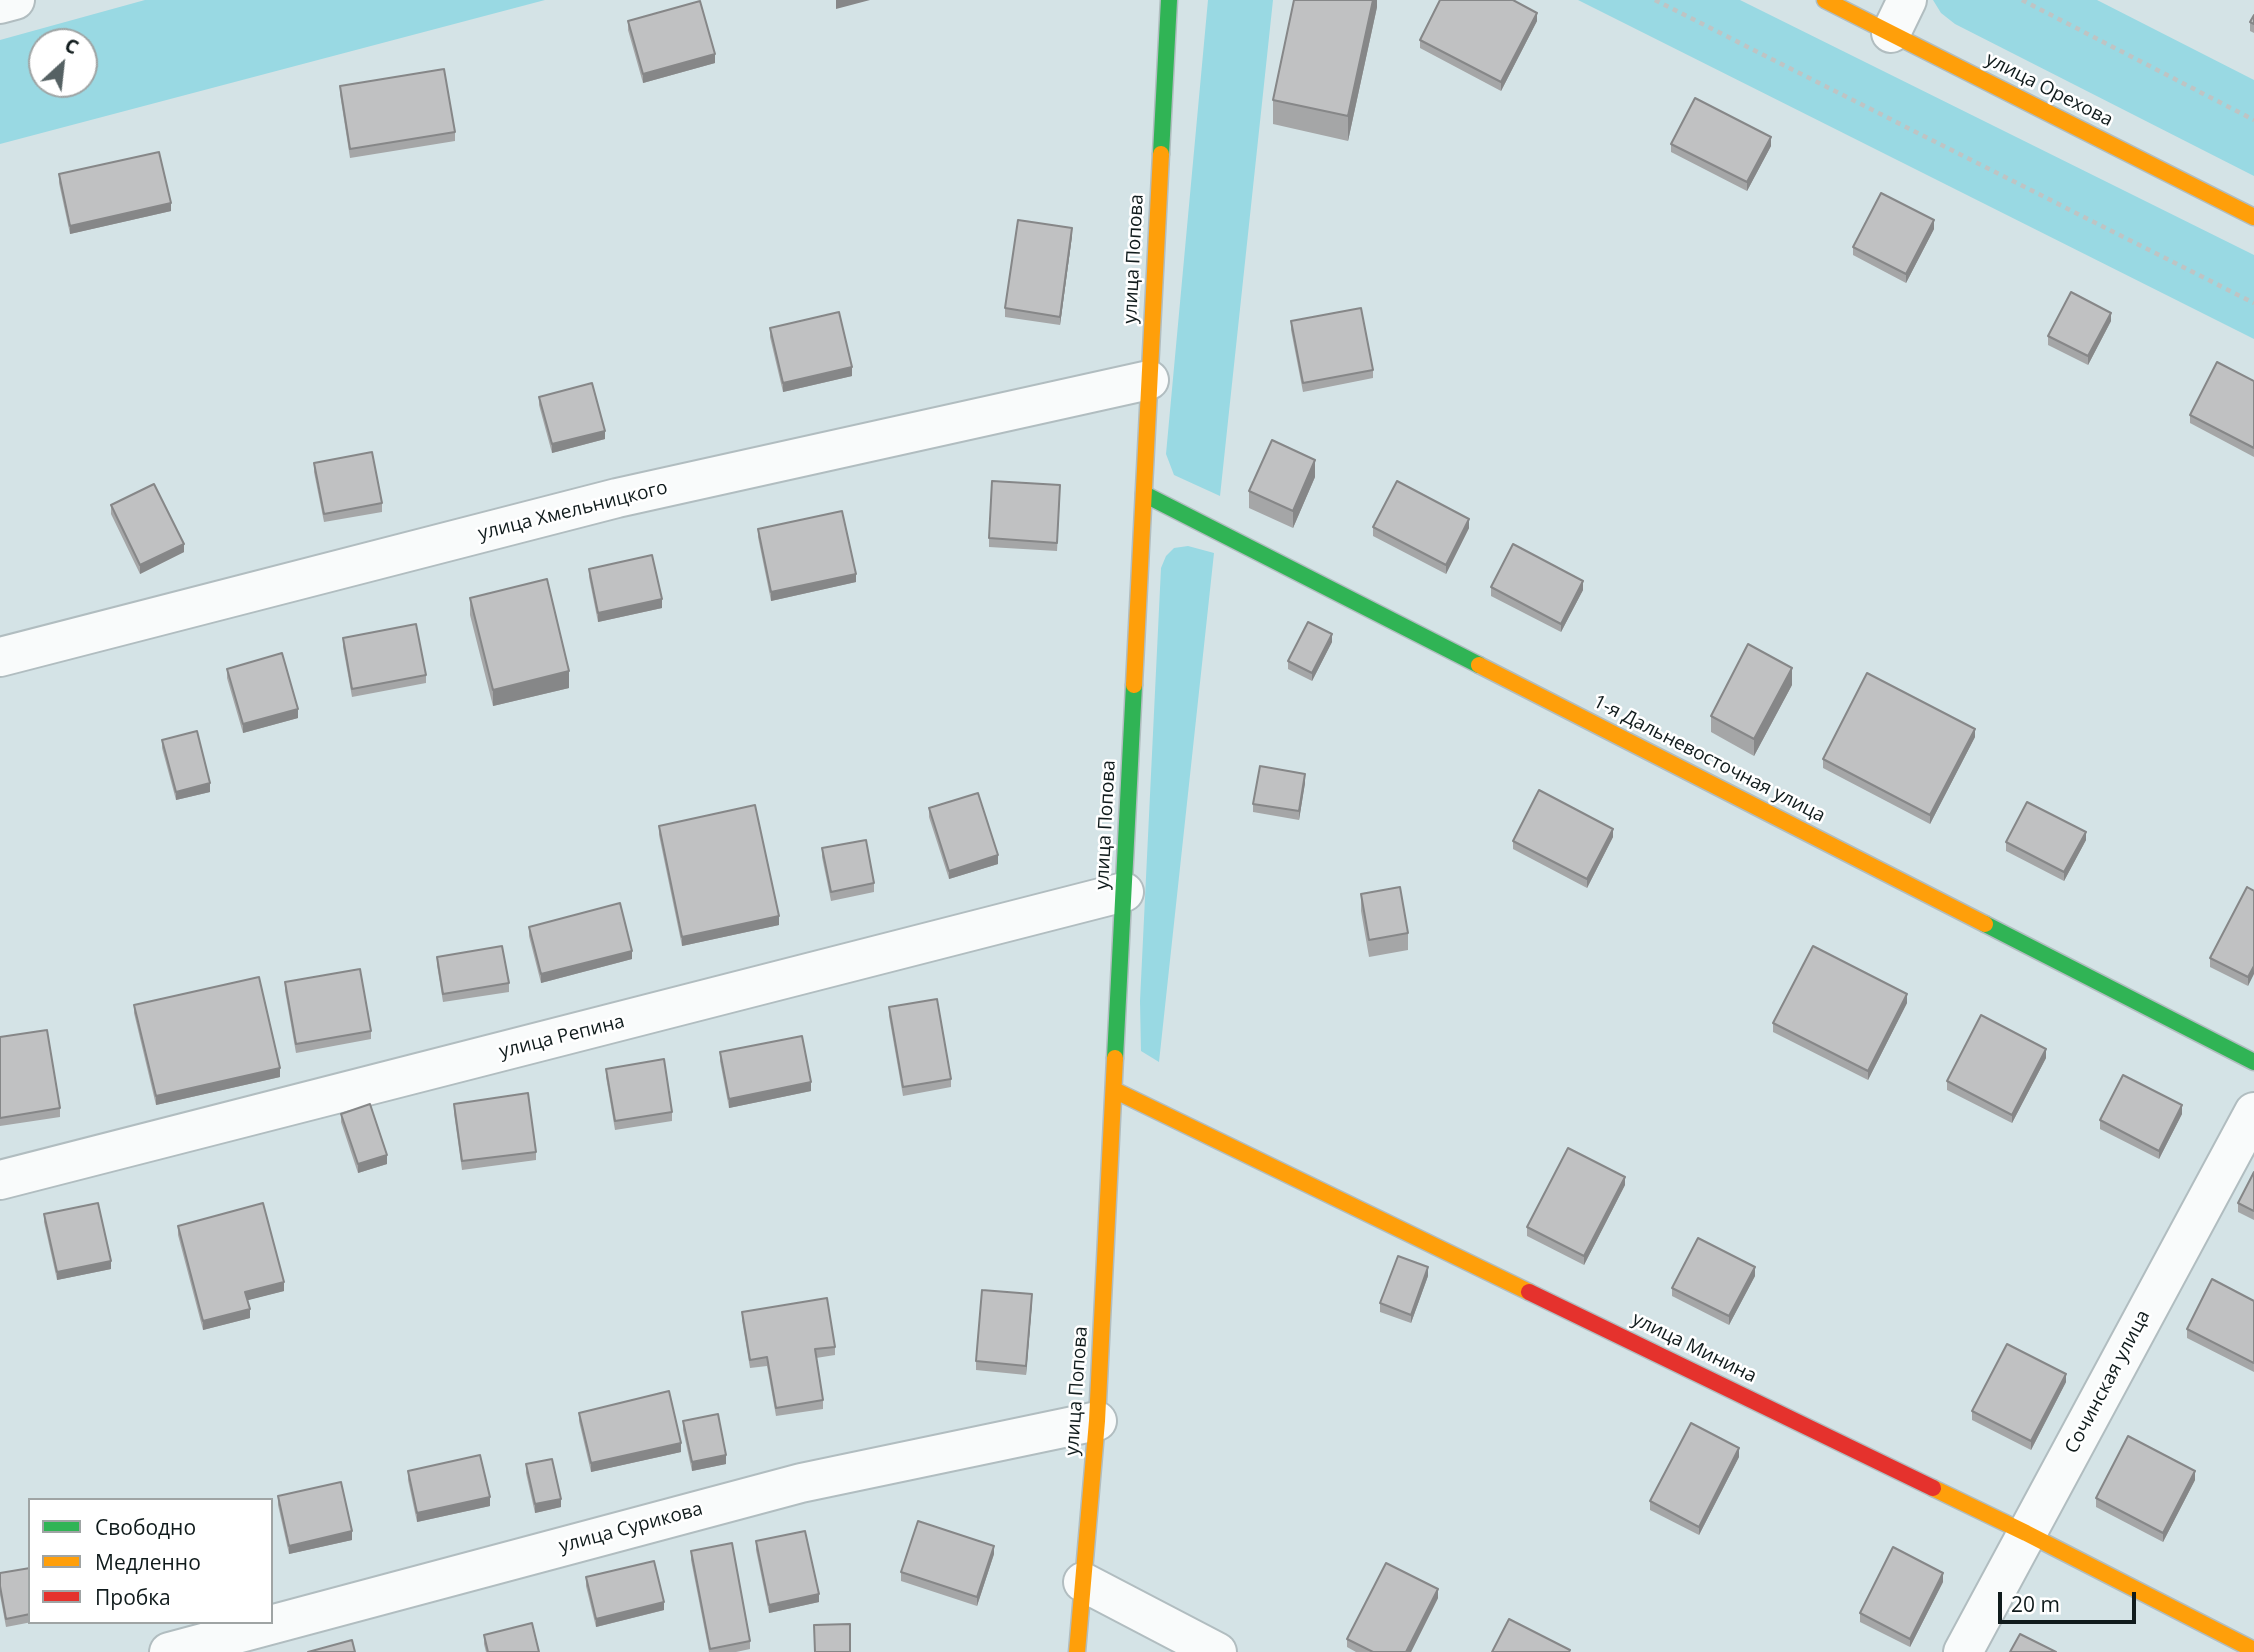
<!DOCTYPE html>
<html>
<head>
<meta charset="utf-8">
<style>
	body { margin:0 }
	#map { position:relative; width:2254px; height:1652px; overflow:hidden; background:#d4e3e6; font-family:"Open Sans",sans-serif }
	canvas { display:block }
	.legend { position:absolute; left:28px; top:1498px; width:245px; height:126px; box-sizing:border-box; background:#fff; border:2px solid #9fa4a4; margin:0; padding:9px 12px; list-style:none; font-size:21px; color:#101b1c }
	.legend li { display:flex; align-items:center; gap:14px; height:35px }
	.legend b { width:35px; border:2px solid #9fa4a4 }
	.north { position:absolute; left:28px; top:28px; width:70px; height:70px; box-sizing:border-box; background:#fff; border:2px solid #9fa4a4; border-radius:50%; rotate:27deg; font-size:19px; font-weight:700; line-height:28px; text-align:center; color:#101b1c }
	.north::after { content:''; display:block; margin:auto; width:24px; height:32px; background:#556163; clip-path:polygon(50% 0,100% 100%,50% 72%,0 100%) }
	.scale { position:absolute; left:1998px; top:1592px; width:138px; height:32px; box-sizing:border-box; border:4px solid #101b1c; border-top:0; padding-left:9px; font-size:21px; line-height:24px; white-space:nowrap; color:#101b1c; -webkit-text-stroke:5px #fff; paint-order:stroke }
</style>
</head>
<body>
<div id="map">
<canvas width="2254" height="1652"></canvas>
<ul class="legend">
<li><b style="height:9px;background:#30b455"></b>Свободно</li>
<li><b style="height:9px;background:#ff9f0a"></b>Медленно</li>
<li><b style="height:9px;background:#e5322d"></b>Пробка</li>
</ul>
<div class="north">С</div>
<div class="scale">20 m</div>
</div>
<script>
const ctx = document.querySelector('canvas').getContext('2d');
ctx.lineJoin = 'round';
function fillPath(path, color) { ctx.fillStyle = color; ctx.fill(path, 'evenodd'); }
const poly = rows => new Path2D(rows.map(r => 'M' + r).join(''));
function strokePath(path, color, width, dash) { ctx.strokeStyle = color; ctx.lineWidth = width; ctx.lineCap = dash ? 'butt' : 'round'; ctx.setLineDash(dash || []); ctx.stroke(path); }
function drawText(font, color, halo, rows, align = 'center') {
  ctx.font = font + ' "Open Sans",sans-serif'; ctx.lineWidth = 5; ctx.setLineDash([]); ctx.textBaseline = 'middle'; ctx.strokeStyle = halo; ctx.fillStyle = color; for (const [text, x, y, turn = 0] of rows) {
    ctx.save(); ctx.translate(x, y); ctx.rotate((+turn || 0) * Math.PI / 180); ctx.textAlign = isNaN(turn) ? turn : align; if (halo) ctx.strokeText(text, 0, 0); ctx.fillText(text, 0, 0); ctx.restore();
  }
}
fillPath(poly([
	[145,0,545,0,0,144,0,40],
	[84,42,84,84,42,84,42,42],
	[1208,0,1273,0,1220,496,1174,475,1166,454],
	[1578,0,1740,0,2254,255,2254,339],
	[1933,0,2097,0,2254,80,2254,176,1955,24,1941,13],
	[1188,546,1214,553,1159,1062,1141,1051,1140,1001,1161,568,1166,556,1174,548]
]), '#99d9e3');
const street = poly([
	[0,4,15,0],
	[1891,33,1907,0],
	[0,657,617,498,1149,380],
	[0,1180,1124,892],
	[1083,1582,1217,1652],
	[169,1652,801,1483,1097,1421],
	[1963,1652,2254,1112]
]);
const fast = poly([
	[1161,154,1169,0],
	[1144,494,1479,665],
	[1985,924,2254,1062],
	[1115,1058,1134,685]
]);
const slow = poly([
	[1825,0,2254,217],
	[1479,665,1985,924],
	[1134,685,1161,154],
	[1114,1090,1529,1292],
	[1933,1488,2026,1533,2254,1650],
	[1077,1652,1097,1421,1115,1058]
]);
const jam = poly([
	[1529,1292,1933,1488]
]);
strokePath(street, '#b1bdc0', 42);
strokePath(fast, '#b1bdc0', 19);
strokePath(slow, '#b1bdc0', 19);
strokePath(jam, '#b1bdc0', 19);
strokePath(poly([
	[1655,0,2254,303],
	[2022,0,2254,120]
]), '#bfc4c4', 4.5, [5, 5]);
strokePath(street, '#f9fbfb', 38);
strokePath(fast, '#30b455', 16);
strokePath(slow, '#ff9f0a', 16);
strokePath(jam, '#e5322d', 16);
fillPath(poly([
	[1377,0,1377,7,1348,141,1273,124,1273,100],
	[2254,15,2254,33,2250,31,2250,22],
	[628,21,715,63,643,83,628,30],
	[1537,21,1501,91,1420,48,1420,40],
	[340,86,455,132,455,141,350,158,340,94],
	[1671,144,1771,146,1747,191,1671,152],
	[59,174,171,211,70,234,59,183],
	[1934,229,1906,283,1853,255,1853,247],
	[1072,236,1060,325,1005,317,1005,308],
	[1291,321,1373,370,1373,378,1303,392,1291,330],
	[2111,321,2088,365,2048,345,2048,336],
	[770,328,852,376,783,392,770,337],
	[2254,381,2254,457,2190,423,2190,415],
	[539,397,605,439,552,453,539,405],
	[314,463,382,503,382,512,324,522,314,472],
	[1315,477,1293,528,1249,508,1249,491],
	[1060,494,1057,551,989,547,989,538],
	[111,505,184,552,140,574,111,514],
	[1373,527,1469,528,1446,574,1373,536],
	[758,529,856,582,771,601,758,537],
	[589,569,662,608,598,622,589,577],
	[1491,587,1583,590,1561,632,1491,596],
	[470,598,569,688,493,706,470,615],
	[343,638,426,675,426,683,352,697,343,647],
	[1332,642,1312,681,1288,669,1288,661],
	[227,669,298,718,243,733,227,678],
	[1792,685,1754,756,1711,732,1711,716],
	[1975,737,1930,824,1823,768,1823,759],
	[162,740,210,792,176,800,162,748],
	[1305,783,1299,820,1253,812,1253,804],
	[929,808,998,864,949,879,929,817],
	[659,826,779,925,682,946,659,835],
	[1613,837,1587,888,1513,849,1513,841],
	[2086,840,2064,881,2006,851,2006,842],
	[822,848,874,883,874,892,831,901,822,857],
	[2254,891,2248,986,2210,967,2210,958],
	[1361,894,1408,933,1408,950,1369,957,1361,911],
	[529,927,632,959,541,983,529,936],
	[437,957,509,983,509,992,443,1002,437,965],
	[285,982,371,1031,371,1039,296,1053,285,991],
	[1907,1003,1868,1080,1773,1032,1773,1023],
	[134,1005,280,1077,156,1105,134,1013],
	[889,1007,951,1079,951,1087,903,1096,889,1016],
	[0,1037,60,1108,60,1117,0,1126],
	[720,1052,811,1091,729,1108,720,1061],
	[2046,1058,2012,1123,1947,1090,1947,1081],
	[606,1069,672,1112,672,1121,615,1130,606,1077],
	[454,1104,536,1152,536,1160,462,1170,454,1113],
	[341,1114,387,1164,358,1173,341,1122],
	[2182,1114,2159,1159,2100,1129,2100,1120],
	[2254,1172,2254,1220,2238,1212,2238,1203],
	[1625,1185,1584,1265,1527,1236,1527,1227],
	[44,1214,111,1269,57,1280,44,1222],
	[178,1226,284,1291,247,1300,250,1318,203,1330,178,1235],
	[1428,1276,1411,1323,1380,1312,1380,1303],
	[1755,1276,1729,1325,1672,1296,1672,1288],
	[2254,1301,2254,1372,2187,1338,2187,1329],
	[1032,1302,1026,1375,976,1370,976,1361],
	[742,1312,835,1347,835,1355,816,1358,823,1400,823,1409,776,1416,767,1366,750,1368,742,1320],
	[2066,1382,2031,1450,1972,1420,1972,1411],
	[579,1413,681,1452,591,1472,579,1421],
	[683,1421,726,1464,692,1471,683,1430],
	[1739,1457,1699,1535,1650,1510,1650,1501],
	[526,1464,561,1507,535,1513,526,1473],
	[408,1471,490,1506,417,1522,408,1480],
	[2195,1480,2163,1542,2096,1507,2096,1498],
	[278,1496,352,1540,289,1554,278,1505],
	[756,1541,819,1602,769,1613,756,1550],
	[691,1551,750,1641,750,1649,736,1652,709,1652,691,1560],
	[994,1554,977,1606,901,1581,901,1572],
	[30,1568,30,1622,32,1622,6,1627,0,1595,0,1573],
	[586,1577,664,1610,596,1627,586,1586],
	[1943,1582,1910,1647,1860,1622,1860,1613],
	[1438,1598,1411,1652,1356,1652,1347,1647,1347,1639],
	[484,1635,539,1652,486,1652,484,1644]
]), '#a5a6a7');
fillPath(poly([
	[836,0,870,0,836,9],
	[1373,0,1377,0,1377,7,1348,141,1348,116],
	[1537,13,1537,21,1501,91,1501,82],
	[715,54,715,63,643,83,643,74],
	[1771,137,1771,146,1747,191,1747,182],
	[171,203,171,211,70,234,70,226],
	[1934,220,1934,229,1906,283,1906,274],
	[1072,228,1072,236,1060,325,1060,317],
	[2111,313,2111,321,2088,365,2088,356],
	[852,367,852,376,783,392,783,383],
	[605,431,605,439,552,453,552,444],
	[1315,460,1315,477,1293,528,1293,511],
	[1469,519,1469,528,1446,574,1446,565],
	[184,544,184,552,140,574,140,565],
	[856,574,856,582,771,601,771,592],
	[1583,581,1583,590,1561,632,1561,624],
	[662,599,662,608,598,622,598,613],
	[1332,634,1332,642,1312,681,1312,673],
	[1792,668,1792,685,1754,756,1754,739],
	[569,671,569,688,493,706,493,690],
	[298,709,298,718,243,733,243,724],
	[1975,729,1975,737,1930,824,1930,815],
	[1305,774,1305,783,1299,820,1299,811],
	[210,783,210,792,176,800,176,792],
	[1613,829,1613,837,1587,888,1587,879],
	[2086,832,2086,840,2064,881,2064,872],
	[998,855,998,864,949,879,949,871],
	[779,916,779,925,682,946,682,937],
	[632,951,632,959,541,983,541,974],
	[2254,966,2254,974,2248,986,2248,977],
	[1907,994,1907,1003,1868,1080,1868,1071],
	[2046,1049,2046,1058,2012,1123,2012,1115],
	[280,1068,280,1077,156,1105,156,1096],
	[811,1082,811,1091,729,1108,729,1099],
	[2182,1105,2182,1114,2159,1159,2159,1151],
	[387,1155,387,1164,358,1173,358,1164],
	[1625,1177,1625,1185,1584,1265,1584,1256],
	[111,1261,111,1269,57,1280,57,1272],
	[1428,1267,1428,1276,1411,1323,1411,1315],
	[1755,1267,1755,1276,1729,1325,1729,1316],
	[284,1282,284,1291,245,1301,245,1292],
	[1032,1294,1032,1302,1026,1375,1026,1366],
	[250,1309,250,1318,203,1330,203,1321],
	[2066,1374,2066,1382,2031,1450,2031,1441],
	[681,1443,681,1452,591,1472,591,1463],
	[1739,1448,1739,1457,1699,1535,1699,1527],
	[726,1455,726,1464,692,1471,692,1462],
	[2195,1471,2195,1480,2163,1542,2163,1533],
	[490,1497,490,1506,417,1522,417,1513],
	[561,1499,561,1507,535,1513,535,1504],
	[352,1531,352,1540,289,1554,289,1546],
	[994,1546,994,1554,977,1606,977,1597],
	[1943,1573,1943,1582,1910,1647,1910,1639],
	[1438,1589,1438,1598,1411,1652,1406,1652],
	[819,1594,819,1602,769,1613,769,1605],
	[664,1602,664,1610,596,1627,596,1619]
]), '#868788');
const building = poly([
	[1294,0,1373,0,1348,116,1273,100,1294,0],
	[1440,0,1513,0,1537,13,1501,82,1420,40,1440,0],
	[700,1,715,54,643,74,628,21,700,1],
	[2254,15,2254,24,2250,22,2254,15],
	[444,69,455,132,350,149,340,86,444,69],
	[1695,98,1771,137,1747,182,1671,144,1695,98],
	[159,152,171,203,70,226,59,174,159,152],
	[1881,193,1934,220,1906,274,1853,247,1881,193],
	[1018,220,1072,228,1060,317,1005,308,1018,220],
	[2071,292,2111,313,2088,356,2048,336,2071,292],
	[1361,308,1373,370,1303,383,1291,321,1361,308],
	[839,312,852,367,783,383,770,328,839,312],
	[2217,362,2254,381,2254,448,2190,415,2217,362],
	[592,383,605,431,552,444,539,397,592,383],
	[1272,440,1315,460,1293,511,1249,491,1272,440],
	[372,452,382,503,324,514,314,463,372,452],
	[992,481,1060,485,1057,543,989,538,992,481],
	[1397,481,1469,519,1446,565,1373,527,1397,481],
	[154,484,184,544,140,565,111,505,154,484],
	[842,511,856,574,771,592,758,529,842,511],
	[1513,544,1583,581,1561,624,1491,587,1513,544],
	[652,555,662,599,598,613,589,569,652,555],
	[547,579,569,671,493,690,470,598,547,579],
	[1308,622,1332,634,1312,673,1288,661,1308,622],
	[416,624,426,675,352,689,343,638,416,624],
	[1748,644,1792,668,1754,739,1711,716,1748,644],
	[282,653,298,709,243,724,227,669,282,653],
	[1867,673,1975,729,1930,815,1823,759,1867,673],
	[197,731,210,783,176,792,162,740,197,731],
	[1260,766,1305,774,1299,811,1253,804,1260,766],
	[1539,790,1613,829,1587,879,1513,841,1539,790],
	[978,793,998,855,949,871,929,808,978,793],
	[2027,802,2086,832,2064,872,2006,842,2027,802],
	[755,805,779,916,682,937,659,826,755,805],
	[866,840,874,883,831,892,822,848,866,840],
	[1400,887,1408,933,1369,940,1361,894,1400,887],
	[2247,887,2254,891,2254,966,2248,977,2210,958,2247,887],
	[620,903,632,951,541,974,529,927,620,903],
	[502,946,509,983,443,994,437,957,502,946],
	[1813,946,1907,994,1868,1071,1773,1023,1813,946],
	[360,969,371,1031,296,1044,285,982,360,969],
	[259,977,280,1068,156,1096,134,1005,259,977],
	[937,999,951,1079,903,1087,889,1007,937,999],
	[1981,1015,2046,1049,2012,1115,1947,1081,1981,1015],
	[47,1030,60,1108,0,1118,0,1037,47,1030],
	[802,1036,811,1082,729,1099,720,1052,802,1036],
	[664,1059,672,1112,615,1121,606,1069,664,1059],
	[2123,1075,2182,1105,2159,1151,2100,1120,2123,1075],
	[528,1093,536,1152,462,1161,454,1104,528,1093],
	[370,1104,387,1155,358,1164,341,1114,370,1104],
	[1568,1148,1625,1177,1584,1256,1527,1227,1568,1148],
	[2254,1172,2254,1211,2238,1203,2254,1172],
	[98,1203,111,1261,57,1272,44,1214,98,1203],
	[263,1203,284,1282,245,1292,250,1309,203,1321,178,1226,263,1203],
	[1698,1238,1755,1267,1729,1316,1672,1288,1698,1238],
	[1398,1256,1428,1267,1411,1315,1380,1303,1398,1256],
	[2212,1279,2254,1301,2254,1363,2187,1329,2212,1279],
	[982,1290,1032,1294,1026,1366,976,1361,982,1290],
	[827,1298,835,1347,815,1349,823,1400,776,1408,767,1357,750,1360,742,1312,827,1298],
	[2007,1344,2066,1374,2031,1441,1972,1411,2007,1344],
	[669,1391,681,1443,591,1463,579,1413,669,1391],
	[718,1414,726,1455,692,1462,683,1421,718,1414],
	[1691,1423,1739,1448,1699,1527,1650,1501,1691,1423],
	[2128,1436,2195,1471,2163,1533,2096,1498,2128,1436],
	[480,1455,490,1497,417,1513,408,1471,480,1455],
	[552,1459,561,1499,535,1504,526,1464,552,1459],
	[341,1482,352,1531,289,1546,278,1496,341,1482],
	[918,1521,994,1546,977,1597,901,1572,918,1521],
	[805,1531,819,1594,769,1605,756,1541,805,1531],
	[732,1543,750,1641,710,1649,691,1551,732,1543],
	[1893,1547,1943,1573,1910,1639,1860,1613,1893,1547],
	[654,1561,664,1602,596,1619,586,1577,654,1561],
	[1386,1563,1438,1589,1406,1652,1373,1652,1347,1639,1386,1563],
	[30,1568,30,1614,6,1619,0,1586,0,1573,30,1568],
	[1509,1619,1570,1650,1569,1652,1492,1652,1509,1619],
	[532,1623,539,1652,488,1652,484,1635,532,1623],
	[850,1624,850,1652,815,1652,814,1625,850,1624],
	[2020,1634,2056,1652,2010,1652,2020,1634],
	[352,1640,355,1652,308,1652,352,1640]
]);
fillPath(building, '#c0c1c2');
strokePath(building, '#868788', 2);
drawText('19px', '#101b1c', '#fff', [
	["улица Орехова",2049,90,27],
	["улица Попова",1134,259,-87],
	["улица Хмельницкого",573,511,-14],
	["1-я Дальневосточная улица",1709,759,27],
	["улица Попова",1106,825,-87],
	["улица Репина",562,1037,-14],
	["улица Минина",1694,1348,26],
	["Сочинская улица",2108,1382,-62],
	["улица Попова",1077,1391,-86],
	["улица Сурикова",631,1528,-15]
]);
</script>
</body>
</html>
